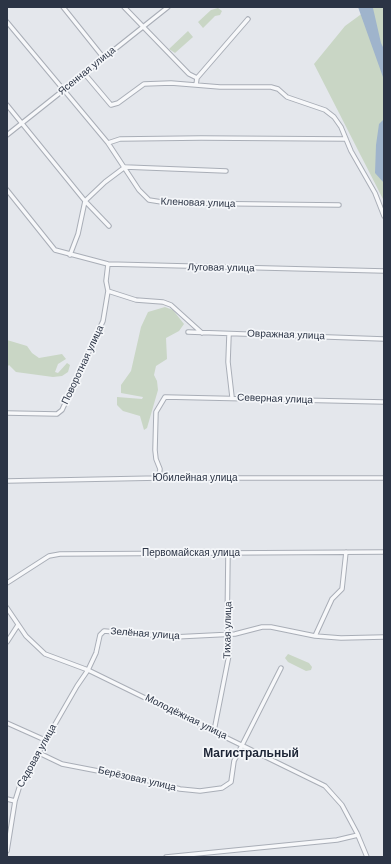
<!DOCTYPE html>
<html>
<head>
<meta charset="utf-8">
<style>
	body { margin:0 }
	#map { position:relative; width:391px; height:864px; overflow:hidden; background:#e4e7ec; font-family:Arial,sans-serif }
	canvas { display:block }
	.frame { position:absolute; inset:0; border:8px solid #2b3445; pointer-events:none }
</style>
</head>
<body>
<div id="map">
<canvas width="391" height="864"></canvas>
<div class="frame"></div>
</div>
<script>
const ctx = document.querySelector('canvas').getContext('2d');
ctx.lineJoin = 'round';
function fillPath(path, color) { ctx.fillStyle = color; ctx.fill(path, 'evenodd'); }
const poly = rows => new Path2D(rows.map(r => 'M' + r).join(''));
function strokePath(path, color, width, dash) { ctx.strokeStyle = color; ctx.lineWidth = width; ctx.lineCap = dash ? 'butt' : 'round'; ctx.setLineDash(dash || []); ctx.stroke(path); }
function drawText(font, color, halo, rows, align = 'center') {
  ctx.font = font + ' Arial,sans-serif'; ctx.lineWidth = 3.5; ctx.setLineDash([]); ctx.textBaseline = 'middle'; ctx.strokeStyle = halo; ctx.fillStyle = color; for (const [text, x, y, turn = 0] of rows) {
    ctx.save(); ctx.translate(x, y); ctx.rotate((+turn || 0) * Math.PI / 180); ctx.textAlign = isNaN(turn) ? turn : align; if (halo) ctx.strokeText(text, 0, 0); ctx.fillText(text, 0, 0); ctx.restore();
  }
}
fillPath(poly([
	[371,7,384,7,384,201,314,64,345,26],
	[218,8,222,11,220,15,215,16,203,28,198,22,211,10],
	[188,31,193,37,175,53,169,49],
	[165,307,173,310,184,324,179,331,166,338,167,359,156,366,154,375,157,381,158,390,147,428,144,430,140,416,123,411,117,405,117,397,142,399,143,397,121,393,121,385,131,371,141,327,148,312],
	[7,340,27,346,32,353,39,358,62,354,66,359,58,364,55,372,58,373,67,363,70,365,68,372,62,376,53,377,16,372,9,365,7,367],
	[288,654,309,663,312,667,311,670,306,671,288,662,285,658]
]), '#c9d6c5');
fillPath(poly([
	[358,7,373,8,381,43,384,49,384,80],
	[383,120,384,120,384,183,375,173,376,145,379,124]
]), '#9fb4cc');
const minor = poly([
	[63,7,103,57],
	[124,7,189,74,197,78],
	[7,22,108,143,139,190,149,200,168,203,339,205],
	[84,73,111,105,118,103,144,84,171,83,220,87,271,87,278,89,287,97,325,110,334,117,341,127,351,151,375,193,384,216],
	[196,85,197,78,248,19],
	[7,105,85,201,109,226],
	[7,135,168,7],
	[108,143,120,139,201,138,346,139],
	[7,190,55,250,108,264,384,271],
	[70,255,78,234,85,201,105,182,125,167,226,171],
	[108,291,136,300,163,302,171,305,202,333],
	[188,332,384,339],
	[229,335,228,362,232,397],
	[7,413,57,414,62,410,103,321,108,291,106,281,108,264],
	[159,478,160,469,156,459,155,450,156,412,165,397,384,402],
	[7,481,159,478,384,478],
	[7,583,49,556,60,554,384,552],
	[7,608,26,636,45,654,88,670,325,786,342,805,357,833,367,857],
	[315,636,332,599,342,589,346,552],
	[7,642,18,625],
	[7,723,45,740],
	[214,731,229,655,229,639,227,635,228,553],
	[39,753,62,764,150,781,180,789,200,791,222,788,231,782,234,761,281,668],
	[7,799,15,801],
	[7,851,15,801,20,785,77,686,88,670,96,653,100,635,104,631,174,637,235,634,262,627,271,627,315,636,341,638,384,637],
	[166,857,337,840,358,835]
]);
strokePath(minor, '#a9aeb7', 5.5);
strokePath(minor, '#f7f8fa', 3.5);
drawText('10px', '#2b3445', '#f4f6f9', [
	["Ясенная улица",87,71,-39],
	["Кленовая улица",198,203,2],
	["Луговая улица",221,268,1],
	["Овражная улица",286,335,2],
	["Поворотная улица",83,365,-65],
	["Северная улица",275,399,2],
	["Юбилейная улица",195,478],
	["Первомайская улица",191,553],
	["Тихая улица",228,630,-89],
	["Зелёная улица",145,634,4],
	["Молодёжная улица",186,717,26],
	["Садовая улица",37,756,-61],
	["Берёзовая улица",137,779,13]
]);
drawText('bold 12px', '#1d2536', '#f4f6f9', [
	["Магистральный",251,754]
]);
</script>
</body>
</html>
